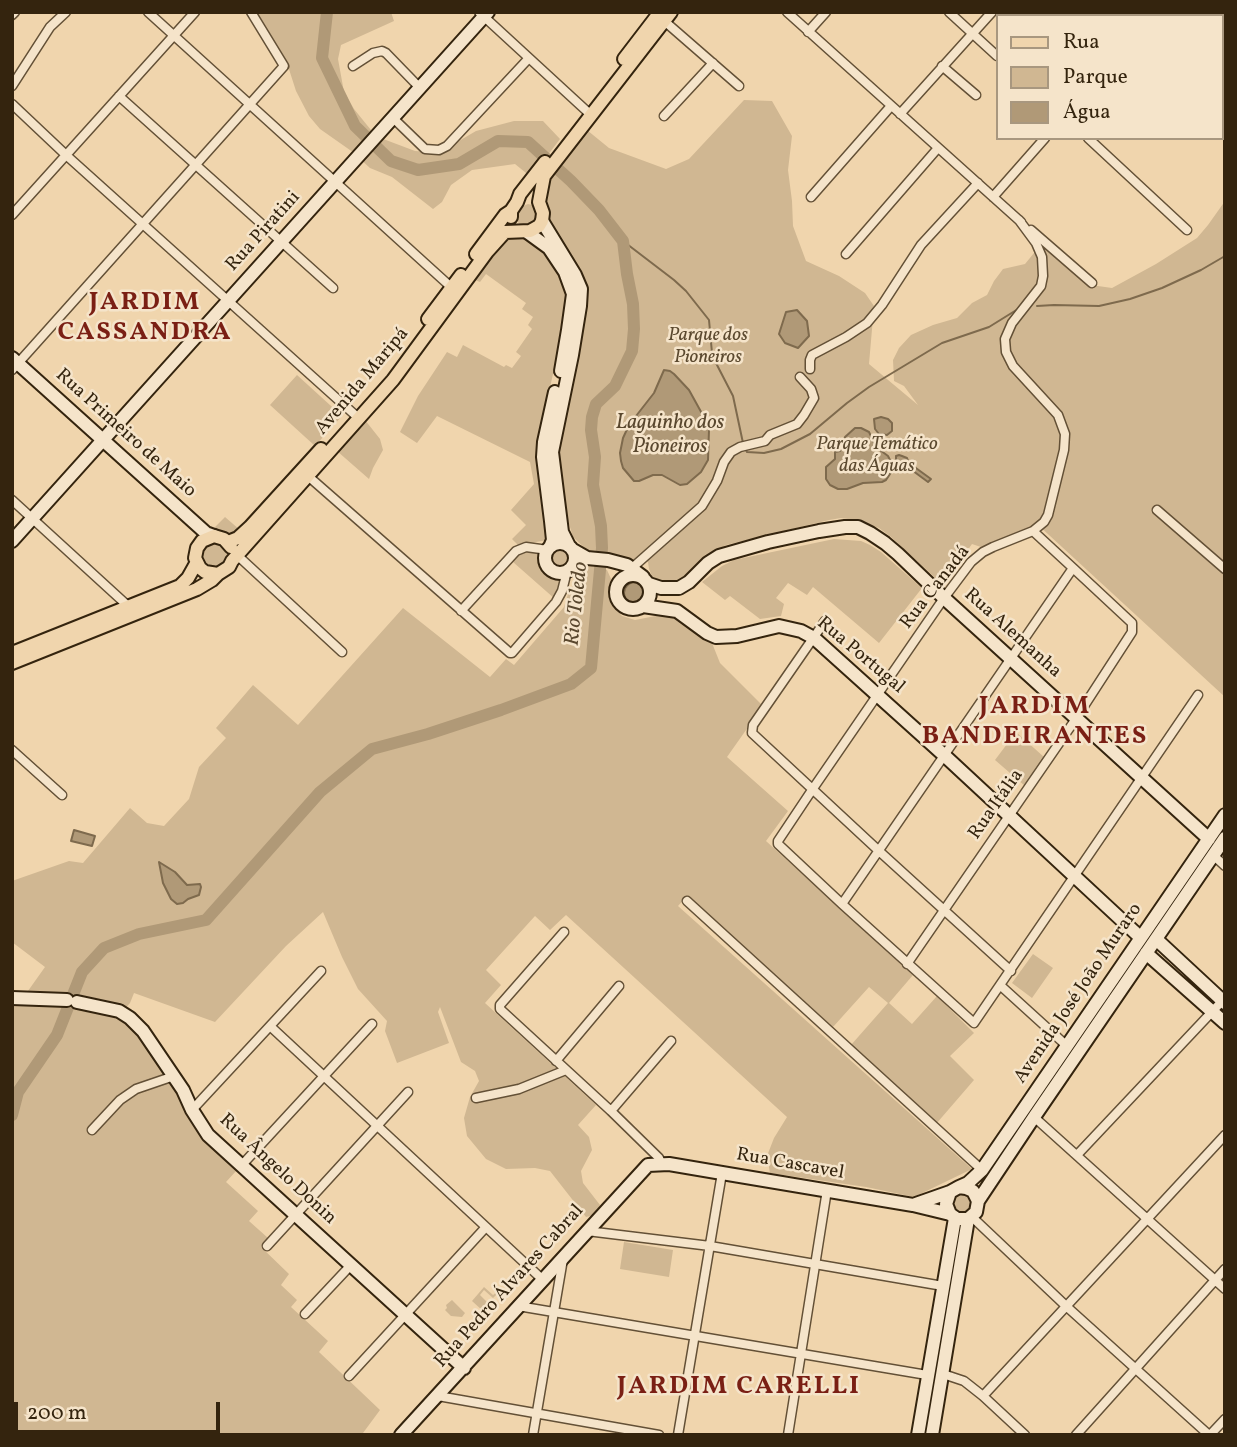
<!DOCTYPE html>
<html>
<head>
<meta charset="utf-8">
<style>
	body { margin:0 }
	#map { position:relative; width:1237px; height:1447px; overflow:hidden; background:#f0d5ad; font-family:Vollkorn,serif }
	canvas { display:block }
	.frame { position:absolute; inset:0; border:14px solid #34240e; pointer-events:none }
	.legend { position:absolute; left:996px; top:14px; width:228px; height:126px; box-sizing:border-box; background:#f5e4ca; border:2px solid #a8977f; margin:0; padding:9px 12px; list-style:none; font-size:21px; color:#34240e }
	.legend li { display:flex; align-items:center; gap:14px; height:35px }
	.legend b { width:35px; border:2px solid #a8977f }
	.scale { position:absolute; left:14px; top:1402px; width:206px; height:32px; box-sizing:border-box; border:4px solid #34240e; border-top:0; padding-left:9px; font-size:21px; line-height:24px; white-space:nowrap; color:#34240e; -webkit-text-stroke:5px #f5e4ca; paint-order:stroke }
</style>
</head>
<body>
<div id="map">
<canvas width="1237" height="1447"></canvas>
<div class="frame"></div>
<ul class="legend">
<li><b style="height:9px;background:#f0d5ad"></b>Rua</li>
<li><b style="height:19px;background:#d0b792"></b>Parque</li>
<li><b style="height:19px;background:#b09977"></b>Água</li>
</ul>
<div class="scale">200 m</div>
</div>
<script>
const ctx = document.querySelector('canvas').getContext('2d');
ctx.lineJoin = 'round';
function fillPath(path, color) { ctx.fillStyle = color; ctx.fill(path, 'evenodd'); }
const poly = rows => new Path2D(rows.map(r => 'M' + r).join(''));
function strokePath(path, color, width, dash) { ctx.strokeStyle = color; ctx.lineWidth = width; ctx.lineCap = dash ? 'butt' : 'round'; ctx.setLineDash(dash || []); ctx.stroke(path); }
function drawText(font, color, halo, rows, align = 'center') {
  ctx.font = font + ' Vollkorn,serif'; ctx.lineWidth = 5; ctx.setLineDash([]); ctx.textBaseline = 'middle'; ctx.strokeStyle = halo; ctx.fillStyle = color; for (const [text, x, y, turn = 0] of rows) {
    ctx.save(); ctx.translate(x, y); ctx.rotate((+turn || 0) * Math.PI / 180); ctx.textAlign = isNaN(turn) ? turn : align; if (halo) ctx.strokeText(text, 0, 0); ctx.fillText(text, 0, 0); ctx.restore();
  }
}
fillPath(poly([
	[253,12,391,12,394,21,341,45,338,59,344,92,354,109,375,135,357,155,320,129,309,116,296,91,287,63],
	[744,100,772,101,792,136,788,170,792,201,793,226,806,261,839,276,865,293,874,306,869,364,918,405,904,386,894,381,893,360,899,348,911,335,933,325,957,318,972,303,987,295,994,281,1003,269,1025,264,1034,253,1047,246,1091,285,1112,288,1156,264,1197,238,1208,225,1225,201,1225,697,1037,524,984,548,972,544,943,585,891,537,879,528,855,520,841,518,829,520,726,545,708,555,677,582,665,584,652,576,649,569,648,562,638,557,633,561,615,555,589,552,573,537,567,517,563,486,557,454,585,292,549,225,545,206,544,176,582,126,609,148,666,169,689,159],
	[514,121,543,121,560,139,531,177,515,164,472,170,451,185,442,202,433,209,392,177,370,168,359,158,378,137,415,151,431,152,447,148,476,131],
	[528,204,532,205,538,210,537,225,522,227,517,221,516,213,521,207],
	[515,237,521,237,528,240,537,245,545,254,563,283,566,295,555,365,549,392,548,540,518,545,512,539,526,525,511,510,534,484,530,462,437,416,417,443,400,432,418,396,447,352,457,357,463,345,504,367,506,365,512,368,521,356,516,352,532,329,528,325,533,317,522,309,526,303,486,274,480,282,475,280,500,245,510,238],
	[297,375,342,416,315,446,270,405],
	[365,420,380,439,383,450,373,468,369,479,337,451],
	[225,517,240,530,236,534,228,536,212,530],
	[834,539,861,541,870,545,881,552,922,588,879,643,813,587,807,595,788,583,776,598,784,604,781,616,760,619,730,596,725,600,702,582,722,566,734,560],
	'201 555a13 13 0 1 1 26 0a13 13 0 1 1-26 0Z',
	'549 559a12 12 0 1 1 24 0a12 12 0 1 1-24 0Z',
	[531,551,539,555,550,573,555,577,564,578,555,599,513,562,519,555,525,552],
	[588,565,607,570,612,581,610,593,613,605,622,616,635,620,666,614,683,619,696,628,712,643,720,663,763,706,727,757,788,811,766,841,913,975,889,1003,912,1024,937,996,974,1033,950,1056,974,1080,936,1124,851,1045,888,1003,869,987,833,1027,687,896,678,906,972,1169,914,1197,866,1187,770,1173,767,1156,774,1138,787,1117,566,915,550,930,535,916,486,970,501,985,485,1003,596,1105,578,1125,589,1137,592,1150,581,1171,583,1183,600,1205,598,1210,594,1215,586,1217,550,1171,535,1168,506,1169,486,1159,467,1136,464,1118,470,1097,479,1081,475,1071,461,1062,440,1007,438,1012,449,1043,397,1063,385,1031,387,1021,358,989,342,957,323,912,286,946,215,1022,134,993,130,1003,116,1019,127,1024,157,1059,178,1093,197,1132,237,1170,226,1182,258,1211,249,1221,268,1238,261,1247,289,1274,281,1285,297,1300,291,1307,328,1341,319,1352,380,1410,363,1433,356,1435,12,1435,12,1005,18,1005,45,967,12,942,12,881,69,861,83,863,130,808,147,823,164,826,189,799,199,767,226,738,216,728,253,685,298,725,403,608,490,677,506,659,514,665,564,607,569,591],
	[1016,732,1044,757,1025,786,995,760],
	[1033,954,1053,968,1032,998,1012,983],
	'952 1203a10 10 0 1 1 20 0a10 10 0 1 1-20 0Z',
	[624,1242,673,1250,669,1277,620,1269],
	[484,1287,493,1295,497,1292,498,1293,493,1298,484,1290,480,1295,489,1304,483,1311,472,1301],
	[452,1300,465,1313,462,1317,451,1316,445,1310,447,1308,446,1305]
]), '#d0b792');
const water = poly([
	[797,310,807,321,809,336,798,348,785,343,779,334,786,312,797,310],
	[664,370,670,371,674,374,689,390,705,419,709,430,708,460,701,472,687,484,680,485,662,475,653,475,639,481,634,481,623,468,621,461,620,453,623,438,629,425,654,393,664,370],
	[881,417,888,419,892,423,892,431,887,435,879,434,875,429,874,419,881,417],
	[855,428,861,428,869,432,876,447,888,456,893,466,896,463,896,456,899,455,902,456,907,458,909,463,931,479,928,482,905,465,892,471,886,480,882,482,863,483,847,489,838,489,830,485,826,479,826,467,835,459,835,452,840,451,845,437,855,428],
	'624 593a11 11 0 1 1 22 0a11 11 0 1 1-22 0Z',
	[74,830,95,836,92,846,71,841,74,830],
	[159,862,175,872,187,885,200,884,201,887,199,895,188,899,183,903,177,904,171,899,163,883,159,862]
]);
fillPath(water, '#b09977');
strokePath(water, '#7e6a4d', 2);
strokePath(poly([
	[623,241,674,280,686,291,709,320,712,353,717,365,733,396,743,443],
	[1037,306,1054,305,1099,306,1130,299,1162,288,1201,270,1225,256],
	[745,448,747,452,764,453,781,449,810,434,847,403,869,387,942,343,989,327,1018,309]
]), '#7e6a4d', 2);
strokePath(poly([
	[12,1115,18,1092,57,1035,82,972,104,948,139,934,206,920,320,792,372,749,428,734,501,710,571,684,591,668,602,548,601,526,593,485,595,457,591,430,592,417,596,404,615,386,632,351,634,329,633,304,627,274,623,241,599,210,571,181,528,142,498,141,459,164,418,170,391,161,355,126,322,58,327,12]
]), '#b09977', 12);
const street = poly([
	[148,12,451,287],
	[479,12,591,115],
	[787,12,1021,222],
	[949,12,997,56],
	[1108,12,1112,16],
	[12,15,15,12],
	[1156,16,1159,12],
	[662,19,739,86],
	[808,32,826,12],
	[353,66,373,53,382,51,386,53,420,88],
	[942,66,976,95],
	[12,86,50,27,66,12],
	[119,96,333,288],
	[12,104,66,155,354,414],
	[900,114,992,12],
	[1221,114,1225,117],
	[664,116,713,63],
	[393,118,425,149,439,150,447,146,529,58],
	[1088,138,1187,230],
	[811,197,891,106],
	[993,197,1045,138],
	[12,215,195,12],
	[1019,220,1036,243,1042,257,1043,276,1041,286,1012,323,1005,339,1006,352,1013,366,1058,415,1065,434,1064,450,1048,515,1044,522,1033,531,993,547,983,552,971,562,944,598,812,790,778,841,778,844,842,904,974,1023,1198,695],
	[1031,230,1092,283],
	[846,254,938,148],
	[810,369,810,360,812,355,846,337,867,323,882,305,921,245,978,183],
	[12,370,284,66,251,12],
	[308,476,510,653,512,653,556,602,562,591,567,571],
	[12,500,128,606,129,609],
	[1157,510,1225,569],
	[237,555,342,652],
	[632,568,702,506,717,481,724,462,731,452,740,447,765,441,770,435,797,424,804,415,814,398,811,389,800,377],
	[461,611,516,551,526,547,548,550],
	[825,621,753,725,752,733,879,851,1011,971],
	[12,750,62,795],
	[1213,855,1225,866],
	[687,901,982,1170],
	[842,904,1073,568,1033,531],
	[564,932,500,1005,500,1009,611,1111,659,1158,661,1163],
	[907,964,1073,723,1132,632,1132,623,1073,568],
	[1001,986,1067,1046],
	[270,1026,543,1280],
	[556,1061,619,986],
	[476,1098,519,1089,566,1070],
	[192,1110,321,971],
	[611,1111,671,1041],
	[1034,1117,1225,1289],
	[92,1130,120,1100,136,1089,174,1076],
	[1077,1155,1225,998],
	[241,1166,372,1024],
	[972,1217,1066,1306,1209,1435],
	[587,1231,710,1246,943,1286],
	[267,1246,408,1092],
	[518,1306,927,1375],
	[305,1314,351,1265],
	[943,1374,964,1381,983,1396,1025,1435],
	[349,1376,486,1227],
	[438,1396,659,1435],
	[983,1396,1225,1135],
	[533,1435,563,1259],
	[678,1435,722,1173],
	[788,1435,827,1190],
	[1076,1435,1225,1269],
	[1210,1435,1225,1419]
]);
const secondary = poly([
	[542,221,575,275,581,289,580,306,572,355,552,452,562,532,569,546],
	[527,232,549,248,565,272,573,294,568,330,561,371],
	[12,358,206,533,214,536],
	[12,541,488,12],
	'545 558a15 15 0 1 1 30 0a15 15 0 1 1-30 0Z',
	[550,547,553,540,551,521,543,457,544,442,555,392],
	[573,550,587,558,608,560,627,565,643,577],
	'616 592a17 17 0 1 1 34 0a17 17 0 1 1-34 0Z',
	[649,584,661,588,679,588,689,582,708,563,719,556,768,542,819,531,845,527,858,527,870,533,885,543,898,554,944,598,1209,839],
	[643,606,677,611,707,633,716,637,737,636,779,626,801,631,814,638,945,756,1141,938],
	[1156,939,1225,1003],
	[1146,953,1225,1023],
	[12,998,67,1000],
	[77,1002,119,1011,130,1018,143,1031,183,1090,192,1110,208,1135,464,1368],
	[959,1187,968,1183,982,1170,1225,815],
	[978,1201,973,1191,966,1188,959,1187,950,1192,946,1204,950,1214,957,1219,968,1219,976,1212,978,1201,1034,1117,1225,838],
	[913,1205,950,1192],
	[401,1435,648,1165,669,1164,722,1173,913,1205,950,1214],
	[918,1435,955,1218],
	[932,1435,968,1219]
]);
const primary = poly([
	[624,59,660,12],
	[511,217,511,211,517,202,520,194,545,162],
	[476,254,505,215,511,211],
	[428,319,461,275],
	[228,542,238,538,250,527,321,449],
	[218,574,205,572,200,568,195,558,197,548,202,541,214,536,224,539,231,547],
	[12,653,180,586,188,578,197,562],
	[12,663,197,589,212,580,218,574,229,567,232,561,393,380,487,252,505,232,530,231,539,226,542,221,543,213,539,202,544,176,671,12]
]);
strokePath(street, '#635036', 11);
strokePath(secondary, '#34240e', 16);
strokePath(primary, '#34240e', 16);
strokePath(street, '#f5e4ca', 8);
strokePath(secondary, '#f5e4ca', 12);
strokePath(primary, '#f0d5ad', 12);
drawText('19px', '#34240e', '#f5e4ca', [
	["Rua Piratini",264,232,-48],
	["Avenida Maripá",363,382,-50],
	["Rua Primeiro de Maio",125,434,42],
	["Rua Canadá",936,588,-52],
	["Rua Alemanha",1012,634,42],
	["Rua Portugal",860,656,40],
	["Rua Itália",997,805,-55],
	["Avenida José João Muraro",1079,994,-56],
	["Rua Cascavel",790,1165,10],
	["Rua Ângelo Donin",277,1170,43],
	["Rua Pedro Álvares Cabral",510,1287,-48]
]);
drawText('italic 19px', '#5b492f', '#f5e4ca', [
	["Parque dos",708,337],
	["Pioneiros",708,359],
	["Parque Temático",877,446],
	["das Águas",877,468]
]);
drawText('italic 21px', '#59472e', '#f5e4ca', [
	["Laguinho dos",670,424],
	["Pioneiros",670,448],
	["Rio Toledo",578,604,-84]
]);
ctx.letterSpacing = '2px';
drawText('bold 26px', '#7a1f14', '#f5e4ca', [
	["JARDIM",145,304],
	["CASSANDRA",145,334],
	["JARDIM",1035,708],
	["BANDEIRANTES",1035,738],
	["JARDIM CARELLI",739,1388]
]);
ctx.letterSpacing = '0px';
</script>
</body>
</html>
